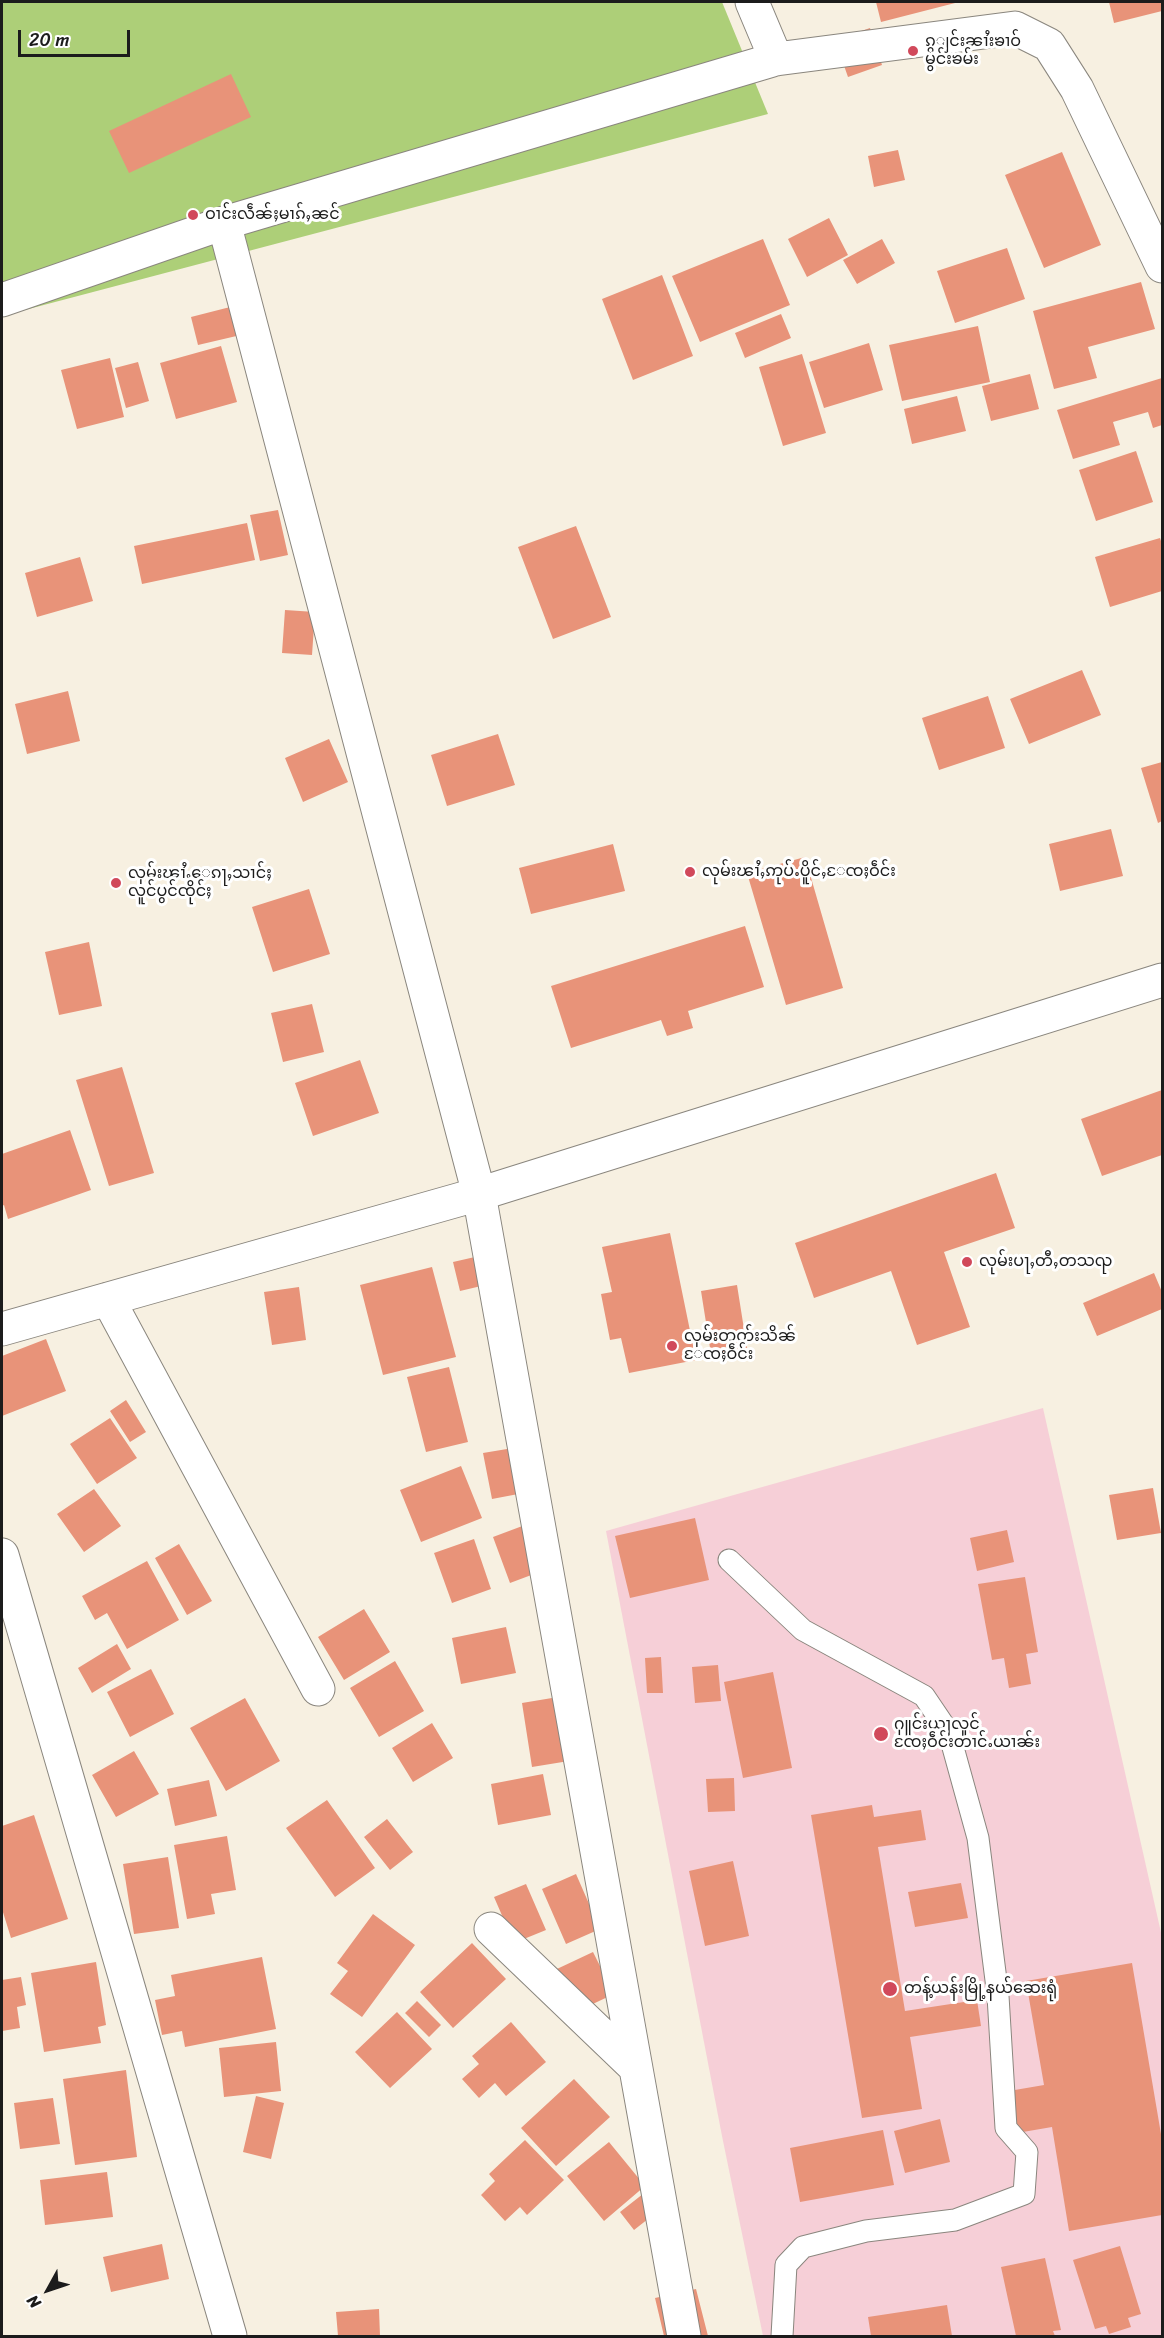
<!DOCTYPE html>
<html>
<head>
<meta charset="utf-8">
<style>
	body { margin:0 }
	#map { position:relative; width:1164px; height:2338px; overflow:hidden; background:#f7f0e1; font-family:Sriracha,sans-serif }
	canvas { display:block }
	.frame { position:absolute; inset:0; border:3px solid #1c1c1c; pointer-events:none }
	.north { position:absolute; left:18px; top:2260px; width:60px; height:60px; -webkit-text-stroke:4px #fff; paint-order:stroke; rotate:230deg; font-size:16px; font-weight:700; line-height:24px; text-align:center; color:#1c1c1c }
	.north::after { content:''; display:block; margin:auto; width:21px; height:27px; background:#1c1c1c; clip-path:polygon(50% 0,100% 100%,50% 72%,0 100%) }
	.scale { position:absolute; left:18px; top:30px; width:112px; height:27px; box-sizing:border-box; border:3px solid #1c1c1c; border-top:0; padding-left:8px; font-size:18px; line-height:21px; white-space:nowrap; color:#1c1c1c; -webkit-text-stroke:4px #fff; paint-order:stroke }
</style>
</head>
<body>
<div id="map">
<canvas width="1164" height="2338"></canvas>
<div class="frame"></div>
<div class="north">N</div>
<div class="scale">20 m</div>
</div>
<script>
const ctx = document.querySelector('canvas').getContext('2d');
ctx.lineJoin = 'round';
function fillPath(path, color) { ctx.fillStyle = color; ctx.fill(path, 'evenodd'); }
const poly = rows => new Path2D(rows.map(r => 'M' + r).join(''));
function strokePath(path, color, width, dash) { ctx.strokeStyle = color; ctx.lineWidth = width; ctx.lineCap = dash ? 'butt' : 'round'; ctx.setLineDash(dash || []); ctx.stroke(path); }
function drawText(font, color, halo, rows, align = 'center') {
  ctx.font = font + ' Sriracha,"Noto Sans Myanmar",sans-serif'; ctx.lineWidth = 6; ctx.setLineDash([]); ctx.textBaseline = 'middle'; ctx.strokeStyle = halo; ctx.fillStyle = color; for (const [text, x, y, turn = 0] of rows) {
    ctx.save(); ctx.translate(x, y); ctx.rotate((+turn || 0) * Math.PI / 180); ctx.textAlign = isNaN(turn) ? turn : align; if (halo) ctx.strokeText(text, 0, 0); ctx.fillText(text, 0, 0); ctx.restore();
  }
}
fillPath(poly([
	[1043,1408,1162,1937,1162,2336,763,2336,722,2136,606,1531]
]), '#f6cfd7');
fillPath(poly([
	[2,2,722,2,768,114,2,316]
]), '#adcf78');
fillPath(poly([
	[876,2,959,2,881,22],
	[1109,2,1162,2,1162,11,1114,23],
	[870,28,882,65,848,77,835,40],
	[231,74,251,117,129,173,109,131],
	[898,150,905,180,874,187,868,156],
	[1062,152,1101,245,1044,268,1005,175],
	[829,218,848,255,807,277,788,239],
	[763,239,790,305,700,342,672,276],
	[882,239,895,263,857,284,843,260],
	[1007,248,1025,299,955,323,937,271],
	[662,275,693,356,633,380,602,299],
	[1141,282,1155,329,1088,347,1097,378,1054,389,1033,311],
	[238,305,245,334,198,345,191,317],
	[781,314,791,338,745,358,735,333],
	[978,326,990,382,902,401,889,345],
	[869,343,883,390,824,408,809,362],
	[221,346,237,402,176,419,160,363],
	[802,354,826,433,783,446,759,367],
	[110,358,124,417,77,429,61,370],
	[138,362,149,401,126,408,115,368],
	[1030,374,1039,409,991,421,982,386],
	[1162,378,1162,425,1153,428,1148,412,1113,422,1120,445,1073,459,1057,410],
	[957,396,966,431,912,444,904,409],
	[1136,451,1153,502,1096,521,1079,470],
	[278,510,288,555,260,561,250,515],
	[247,523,255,560,142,584,134,546],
	[576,526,611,617,553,639,518,547],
	[1160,538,1162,544,1162,591,1110,607,1095,557],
	[80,557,93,601,37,617,25,573],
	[285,610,315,612,312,655,282,653],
	[1082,670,1101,715,1029,744,1010,699],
	[68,691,80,741,27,754,15,704],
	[988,696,1005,748,939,770,922,718],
	[498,734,515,785,447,806,431,755],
	[329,739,348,782,303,802,285,758],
	[1162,762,1162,821,1158,823,1141,768],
	[1111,829,1123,876,1060,891,1049,844],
	[613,844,625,891,531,914,519,868],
	[805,857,843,988,786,1005,747,873],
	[309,889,330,954,273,972,252,907],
	[745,926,764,987,688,1011,693,1028,667,1036,661,1020,571,1048,551,986],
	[89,942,102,1006,59,1015,45,952],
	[312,1004,324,1052,283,1062,271,1013],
	[360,1060,379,1113,313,1136,295,1083],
	[122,1067,154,1173,109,1186,76,1080],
	[1162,1090,1162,1155,1102,1176,1081,1119],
	[70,1130,91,1190,8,1219,4,1205,2,1206,2,1154],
	[996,1173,1015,1228,944,1252,970,1327,917,1345,891,1271,814,1298,795,1243],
	[670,1233,696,1360,629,1373,621,1338,610,1340,601,1294,612,1292,602,1247],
	[488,1254,494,1283,460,1291,453,1262],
	[432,1267,456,1357,383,1375,360,1285],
	[1154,1273,1162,1292,1162,1309,1097,1336,1083,1303],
	[737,1285,747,1348,711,1354,701,1291],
	[299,1287,306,1340,272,1345,264,1292],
	[46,1339,66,1391,2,1416,2,1356],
	[449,1367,468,1442,426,1452,407,1377],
	[126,1400,146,1432,130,1442,110,1411],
	[110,1418,137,1458,97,1484,70,1444],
	[525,1446,534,1491,492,1499,483,1453],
	[461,1466,482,1518,421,1542,400,1490],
	[1153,1488,1161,1533,1117,1540,1109,1495],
	[94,1489,121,1526,84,1552,57,1514],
	[695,1518,709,1580,630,1598,615,1536],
	[525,1525,542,1571,510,1583,493,1537],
	[1007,1530,1014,1562,977,1571,970,1538],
	[474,1539,491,1589,452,1603,434,1553],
	[179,1544,212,1601,187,1615,155,1558],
	[147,1561,179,1620,127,1649,107,1613,95,1620,82,1596],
	[1025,1577,1038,1652,1026,1654,1031,1684,1009,1688,1004,1658,992,1660,978,1584],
	[364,1609,390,1652,344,1680,318,1637],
	[506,1627,516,1673,461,1684,452,1638],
	[117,1644,131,1669,92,1693,78,1668],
	[661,1657,663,1693,647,1693,645,1658],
	[395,1661,424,1711,379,1737,350,1688],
	[718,1665,721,1701,695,1703,692,1667],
	[151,1669,174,1714,130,1737,107,1692],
	[773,1672,792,1768,743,1778,724,1682],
	[564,1696,575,1760,532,1767,522,1703],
	[245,1698,280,1761,226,1791,190,1728],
	[432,1723,453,1758,413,1782,392,1748],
	[134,1751,159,1794,116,1817,92,1775],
	[543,1774,551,1815,498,1825,491,1784],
	[734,1778,735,1811,708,1812,706,1779],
	[209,1780,217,1816,175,1826,167,1789],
	[327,1800,375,1868,335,1897,286,1828],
	[872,1805,874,1817,921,1810,926,1840,878,1847,905,2011,977,2000,981,2026,910,2037,922,2109,862,2118,811,1815],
	[34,1815,68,1919,11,1938,2,1909,2,1826],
	[387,1819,413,1852,390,1870,364,1837],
	[227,1836,236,1890,211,1894,215,1914,187,1919,174,1845],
	[168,1857,179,1928,134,1934,123,1864],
	[733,1861,749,1936,705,1946,689,1871],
	[576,1874,600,1929,566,1944,542,1889],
	[961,1883,968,1918,915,1927,908,1892],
	[526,1884,546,1930,514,1943,494,1897],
	[373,1914,415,1945,362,2017,330,1994,348,1971,337,1963],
	[472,1943,506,1979,453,2028,420,1992],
	[593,1952,614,1994,563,2018,542,1976],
	[262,1957,276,2029,185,2047,182,2031,162,2035,155,2000,175,1996,171,1975],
	[96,1962,106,2025,98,2027,101,2043,44,2052,31,1973],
	[1132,1963,1162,2140,1162,2215,1069,2231,1052,2127,1017,2133,1009,2091,1044,2085,1026,1981],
	[21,1977,26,2005,17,2007,20,2028,2,2031,2,1980],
	[417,2001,441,2025,429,2037,405,2013],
	[397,2012,432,2049,390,2088,355,2052],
	[511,2022,546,2062,506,2096,495,2083,479,2098,462,2079,479,2064,472,2056],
	[276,2042,281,2091,224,2097,219,2048],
	[126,2070,137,2157,75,2165,63,2079],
	[574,2079,610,2117,556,2166,521,2128],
	[256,2096,284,2103,271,2159,243,2152],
	[53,2098,60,2144,20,2149,14,2103],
	[940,2119,950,2162,905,2173,894,2131],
	[883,2130,894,2185,800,2202,790,2148],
	[525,2140,564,2180,527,2215,520,2207,505,2221,481,2195,495,2181,489,2174],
	[609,2142,645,2186,604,2221,567,2176],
	[107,2172,113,2217,45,2225,40,2180],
	[648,2190,662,2208,634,2230,620,2212],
	[162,2244,169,2279,111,2292,103,2257],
	[1120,2246,1141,2314,1128,2318,1131,2327,1109,2334,1106,2326,1095,2329,1073,2260],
	[1045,2258,1061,2330,1053,2331,1055,2336,1016,2336,1001,2267],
	[696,2289,708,2336,664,2336,655,2298],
	[947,2305,952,2336,871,2336,868,2317],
	[379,2309,380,2336,338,2336,336,2312]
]), '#e89379');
const service = poly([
	[729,1560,803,1630,924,1696,949,1733,978,1838,998,1996,1006,2128,1027,2152,1024,2194,955,2220,866,2231,803,2247,786,2265,782,2336]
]);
const minor = poly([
	[752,2,776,59],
	[224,223,479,1194,684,2336],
	[2,300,224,223,776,59,1015,28,1049,45,1077,89,1162,266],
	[108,1299,318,1689],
	[2,1329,479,1194,1162,980],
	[2,1555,230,2336],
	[491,1929,636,2068]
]);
strokePath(service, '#8a867e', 23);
strokePath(minor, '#8a867e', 35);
strokePath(service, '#fff', 21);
strokePath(minor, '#fff', 33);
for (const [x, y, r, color] of [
	[913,51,6,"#d1495b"],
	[193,215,6,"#d1495b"],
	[690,872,6,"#d1495b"],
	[116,883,6,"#d1495b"],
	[967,1262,6,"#d1495b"],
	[672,1346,6,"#d1495b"],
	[881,1734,8,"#d1495b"],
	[890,1989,8,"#d1495b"]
]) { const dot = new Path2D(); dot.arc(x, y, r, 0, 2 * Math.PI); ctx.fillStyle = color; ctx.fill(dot); strokePath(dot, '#fff', 2); }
drawText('16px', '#1c1c1c', '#fff', [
	["ၵွျင်းၼၢႆးၶၢဝ်",925,42],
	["မွင်းၶမ်း",925,60],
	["ဝၢင်းလဵၼ်ႈမၢၵ်ႇၼင်",205,215],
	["လုမ်းၽၢႆႇဢုပ်ႉပိူင်ႇႄၸႈဝဵင်း",702,872],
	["လုမ်းၽၢႆႇေၵႃႇသၢင်ႈ",128,874],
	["လူင်ပွင်ၸိုင်ႈ",128,892],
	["လုမ်းပႃႇတီႇတသၺ",979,1262],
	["လုမ်းတတ်းသိၼ်",684,1337],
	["ႄၸႈဝဵင်း",684,1355],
	["ႁူင်းယႃလူင်",894,1725],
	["ၸႄႈဝဵင်းတၢင်ႉယၢၼ်း",894,1743],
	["တန့်ယန်းမြို့နယ်ဆေးရုံ",904,1989]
], 'left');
</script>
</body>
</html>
